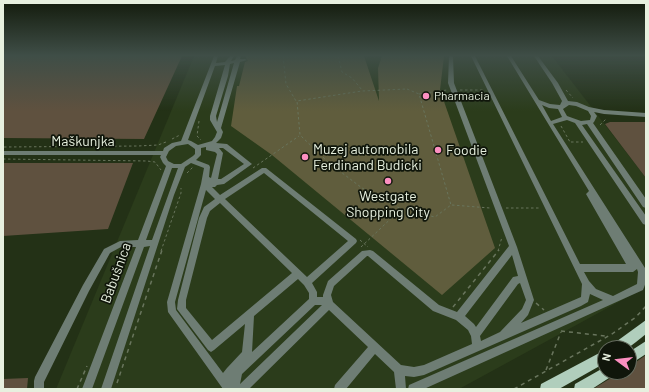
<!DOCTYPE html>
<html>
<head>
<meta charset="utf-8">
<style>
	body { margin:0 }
	#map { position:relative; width:649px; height:392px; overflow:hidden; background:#233116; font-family:Barlow,sans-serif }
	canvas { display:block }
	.frame { position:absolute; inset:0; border:4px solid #e7f0df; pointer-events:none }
	.north { position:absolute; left:597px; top:340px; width:40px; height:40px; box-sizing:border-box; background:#10160b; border:1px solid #666d60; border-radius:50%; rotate:285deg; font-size:11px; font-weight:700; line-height:16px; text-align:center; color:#e7f0df }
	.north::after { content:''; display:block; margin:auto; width:14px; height:18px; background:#fc8fc1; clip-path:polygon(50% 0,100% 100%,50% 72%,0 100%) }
</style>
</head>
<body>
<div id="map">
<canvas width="649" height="392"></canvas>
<div class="frame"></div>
<div class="north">N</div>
</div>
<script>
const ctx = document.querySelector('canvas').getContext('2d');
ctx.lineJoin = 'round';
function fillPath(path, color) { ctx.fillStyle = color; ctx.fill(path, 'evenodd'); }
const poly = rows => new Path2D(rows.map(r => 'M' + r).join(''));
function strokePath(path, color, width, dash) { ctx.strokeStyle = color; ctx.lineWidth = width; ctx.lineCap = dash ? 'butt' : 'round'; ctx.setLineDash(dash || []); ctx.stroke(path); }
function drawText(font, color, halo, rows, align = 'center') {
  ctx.font = font + ' Barlow,sans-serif'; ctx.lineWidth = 3.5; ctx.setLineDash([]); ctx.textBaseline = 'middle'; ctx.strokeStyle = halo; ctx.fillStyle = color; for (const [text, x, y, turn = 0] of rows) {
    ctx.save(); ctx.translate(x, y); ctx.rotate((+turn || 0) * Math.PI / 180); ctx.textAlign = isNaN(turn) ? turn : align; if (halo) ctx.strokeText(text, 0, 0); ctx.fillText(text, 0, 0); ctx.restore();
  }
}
fillPath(poly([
	[194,56,552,56,646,178,646,287,459,389,56,389]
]), '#2b3c1b');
fillPath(poly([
	[3,56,182,56,144,139,3,138],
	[610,122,646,122,646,178,605,124],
	[3,163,133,163,108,229,3,236],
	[646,355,646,389,593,389,621,372,629,372,629,367],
	[28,378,27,389,3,389,3,379]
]), '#5f513f');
fillPath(poly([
	[246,56,364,56,379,101,378,68,382,56,444,56,440,90,495,248,442,295,272,155,231,126,237,86,239,86,245,62,248,61,246,58]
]), '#605d3d');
strokePath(poly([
	[283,56,286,84,296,101],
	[338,56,342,72,352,78,362,90],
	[407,89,419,94,451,205,435,217,401,209,362,188,329,163,300,135,297,101,362,91,407,89],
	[460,90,483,90],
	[566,90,573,98],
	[419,94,447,90],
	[199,121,197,136,201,140],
	[600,125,607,118],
	[561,126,570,142],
	[172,139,180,135],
	[571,142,583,142],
	[4,147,138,146,158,145,166,142],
	[3,159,147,161,155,162,161,170],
	[253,168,299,136],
	[187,173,193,167],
	[452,205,490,208],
	[506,208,540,208],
	[360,240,368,247],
	[361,247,401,209],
	[161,251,181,193,181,188],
	[498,251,502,237]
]), '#69755d', 1, [2.5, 2.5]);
strokePath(poly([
	[536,303,544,310],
	[453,307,499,250],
	[561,331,605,336],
	[546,370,561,332],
	[117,383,162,250],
	[77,389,87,366],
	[514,389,612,334,636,317,646,306]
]), '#69755d', 1.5, [4, 4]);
fillPath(poly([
	[214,56,218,56,216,63,225,62,230,56,234,56,231,61,235,60,237,56,241,56,240,59,245,59,247,60,240,62,221,128,223,132,221,138,216,143,227,144,252,164,224,184,217,185,215,187,212,187,220,195,262,168,266,168,356,239,357,241,356,243,312,283,317,292,317,297,323,297,323,295,328,281,362,251,370,250,373,251,439,305,457,312,509,246,448,83,449,56,453,56,454,83,517,247,534,300,528,315,521,323,581,297,582,284,471,56,475,56,580,264,626,264,586,194,589,191,507,56,511,56,539,100,550,104,560,105,562,101,552,83,534,56,538,56,558,83,568,101,577,102,589,107,604,110,646,113,646,117,604,114,594,112,597,116,594,122,593,123,646,199,646,208,643,207,587,124,582,125,646,216,646,225,643,224,575,123,567,120,553,124,645,268,646,271,646,282,643,290,424,389,408,389,409,385,603,300,590,294,588,302,581,306,506,339,424,375,414,377,405,376,406,389,396,389,394,372,375,354,346,389,334,389,335,385,368,347,329,310,249,389,223,389,168,312,167,302,201,184,204,168,191,163,185,167,174,195,111,389,101,389,150,246,144,247,92,389,82,389,136,247,121,247,110,253,89,291,44,382,44,389,34,389,34,381,35,377,83,285,104,249,120,241,138,240,166,166,163,163,160,157,161,155,3,155,3,151,163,151,164,148,172,143,181,141,214,56],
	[234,63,217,122,216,116,228,76,230,64,234,63],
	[225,65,210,116,210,120,217,132,215,137,212,141,198,145,191,141,188,140,215,66,225,65],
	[542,105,549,108,558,109,562,117,551,121,542,105],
	[569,105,576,106,588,111,591,116,590,120,581,121,567,116,563,109,569,105],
	[188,144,195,149,195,154,193,156,181,164,174,164,168,161,166,157,169,151,176,146,188,144],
	[206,147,206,150,215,152,217,154,211,178,209,177,210,167,209,165,196,160,201,155,201,148,206,147],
	[216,148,223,148,244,164,221,179,218,179,223,153,219,148,216,148],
	[172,168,178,168,152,240,146,240,172,168],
	[264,173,348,241,307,277,225,199,264,173],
	[206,190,215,199,204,207,199,218,178,300,177,309,208,350,211,352,214,350,245,324,242,352,227,368,223,373,176,310,175,302,206,190],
	[220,203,292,273,212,340,186,308,186,300,207,218,210,211,220,203],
	[512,255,518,276,513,277,476,327,474,324,465,316,512,255],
	[367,256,368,256,433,311,456,320,468,330,471,336,472,344,424,365,414,367,401,365,333,302,331,295,334,286,367,256],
	[637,269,638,272,637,284,613,296,596,289,589,281,584,272,633,272,637,269],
	[298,279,304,285,309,293,309,299,252,352,254,316,298,279],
	[520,283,526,300,522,309,500,332,481,341,480,336,518,284,520,283],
	[315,305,322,305,240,384,242,374,315,305]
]), '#6e7d74');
fillPath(poly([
	[646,320,646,334,636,342,628,348,611,348,613,344,646,320],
	[646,341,646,354,629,365,629,352,646,341],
	[605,350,605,363,559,389,540,389,541,384,605,350],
	[605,367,605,372,614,372,612,376,592,389,574,389,575,384,605,367]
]), '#b0cebc');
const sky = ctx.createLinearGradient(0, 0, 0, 111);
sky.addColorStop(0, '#131b0c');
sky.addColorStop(0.5, '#3f4e47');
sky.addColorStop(1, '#3f4e4700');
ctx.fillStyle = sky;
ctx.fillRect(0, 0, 649, 111);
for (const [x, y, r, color] of [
	[426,96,4,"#fc8fc1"],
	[438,150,4,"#fc8fc1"],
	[305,157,4,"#fc8fc1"],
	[388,181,4,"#fc8fc1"]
]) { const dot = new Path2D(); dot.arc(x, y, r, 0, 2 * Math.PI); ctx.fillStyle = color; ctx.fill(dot); strokePath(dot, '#10160b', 1.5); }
drawText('12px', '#e7f0df', '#10160b', [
	["Pharmacia",434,96]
], 'left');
drawText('14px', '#e7f0df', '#10160b', [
	["Maškunjka",83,141],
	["Babušnica",116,273,-70]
]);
drawText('14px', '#e7f0df', '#10160b', [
	["Muzej automobila",313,149],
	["Ferdinand Budicki",313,165],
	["Foodie",446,150],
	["Westgate",388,196,"center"],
	["Shopping City",388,212,"center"]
], 'left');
</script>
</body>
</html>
